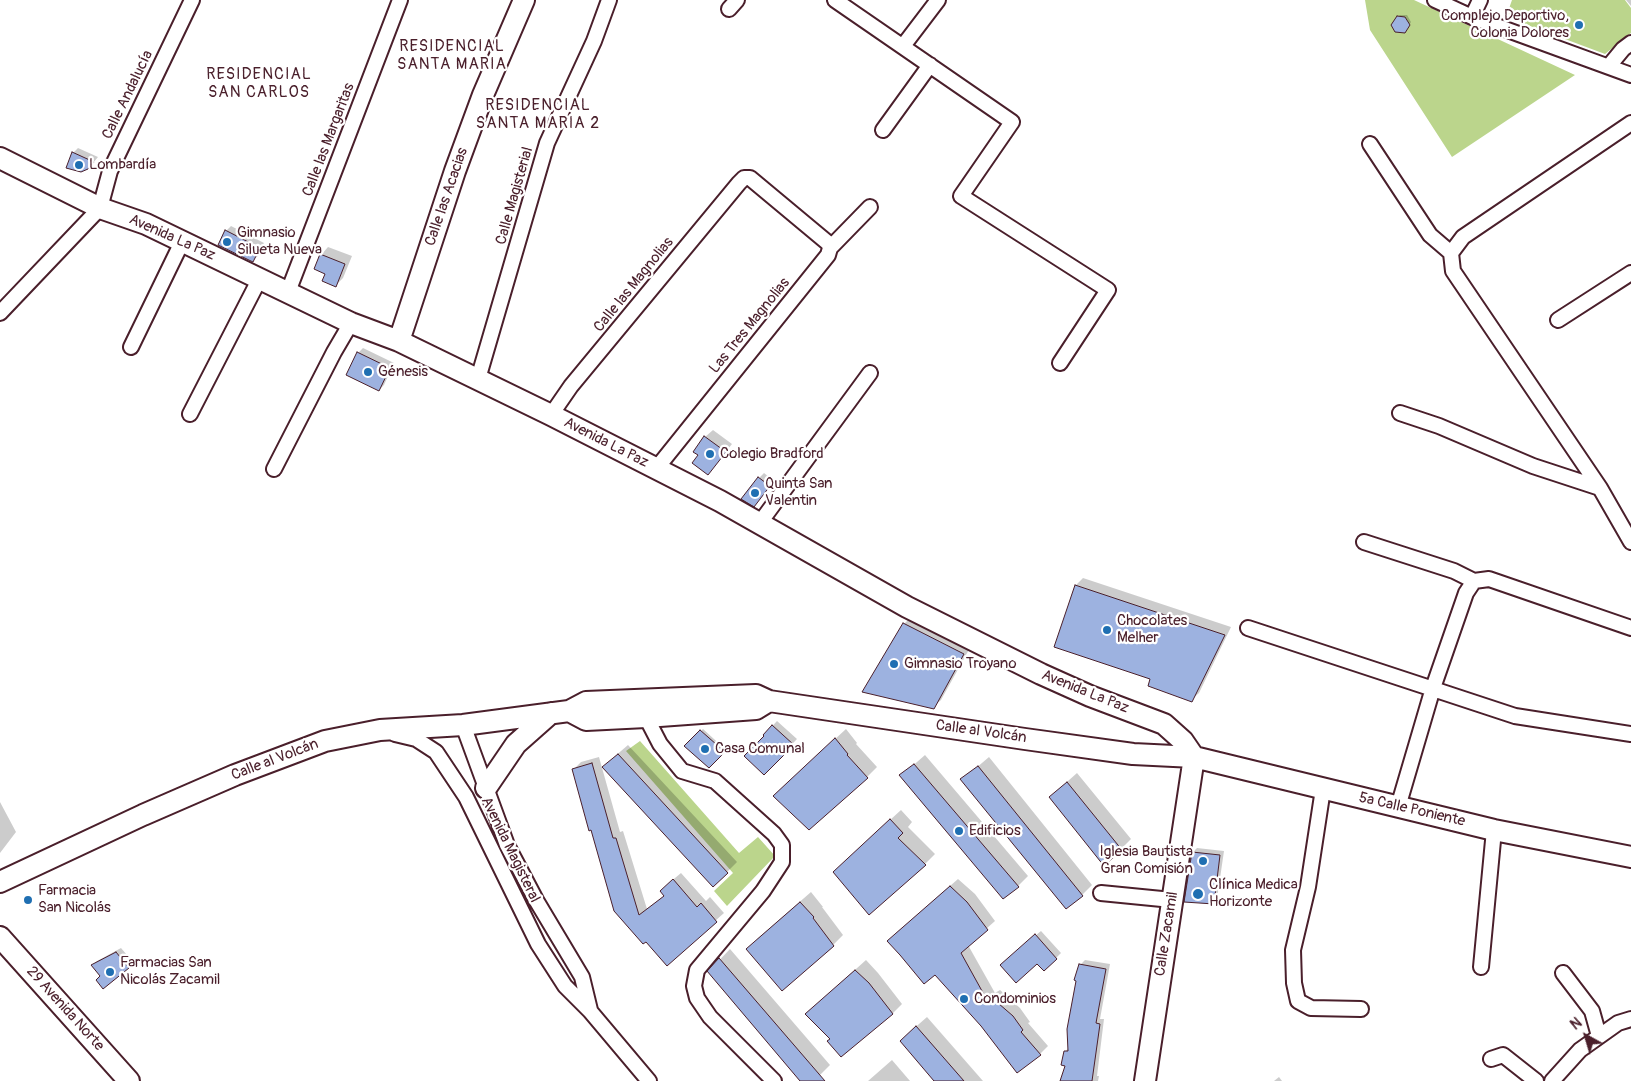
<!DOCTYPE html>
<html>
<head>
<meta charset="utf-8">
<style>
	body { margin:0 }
	#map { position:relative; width:1631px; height:1081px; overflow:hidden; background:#fff; font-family:Pangolin,sans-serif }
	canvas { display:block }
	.north { position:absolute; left:1561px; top:1011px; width:50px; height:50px; -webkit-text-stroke:4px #fff; paint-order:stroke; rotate:321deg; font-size:14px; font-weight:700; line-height:20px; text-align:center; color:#4a1f2b }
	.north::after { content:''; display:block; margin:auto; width:18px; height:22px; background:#4a1f2b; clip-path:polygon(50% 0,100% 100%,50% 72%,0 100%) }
</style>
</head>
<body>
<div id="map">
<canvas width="1631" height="1081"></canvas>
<div class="north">N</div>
</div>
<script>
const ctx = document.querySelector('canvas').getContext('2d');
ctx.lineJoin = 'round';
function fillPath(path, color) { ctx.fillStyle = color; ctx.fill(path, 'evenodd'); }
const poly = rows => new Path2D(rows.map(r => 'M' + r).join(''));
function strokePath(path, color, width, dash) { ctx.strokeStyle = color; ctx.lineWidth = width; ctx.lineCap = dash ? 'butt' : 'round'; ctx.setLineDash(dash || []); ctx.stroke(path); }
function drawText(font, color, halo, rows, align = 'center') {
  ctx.font = font + ' Pangolin,sans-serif'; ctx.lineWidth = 4.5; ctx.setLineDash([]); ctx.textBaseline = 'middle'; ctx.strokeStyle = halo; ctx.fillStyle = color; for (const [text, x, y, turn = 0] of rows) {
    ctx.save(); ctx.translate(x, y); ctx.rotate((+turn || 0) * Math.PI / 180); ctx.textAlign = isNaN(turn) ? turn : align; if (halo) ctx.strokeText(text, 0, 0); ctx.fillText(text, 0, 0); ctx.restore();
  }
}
fillPath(poly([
	[1365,0,1414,0,1575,75,1452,157,1370,30],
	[1512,0,1625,0,1631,8,1631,33,1605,54,1506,17],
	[640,741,739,853,758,837,775,856,727,906,714,891,733,873,626,751]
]), '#bbd58c');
fillPath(poly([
	[1626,0,1631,0,1631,6],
	[1400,15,1407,15,1411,22,1406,30,1398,17],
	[78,148,98,157,93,163,73,153],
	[231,226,264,243,258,256,253,260,226,231],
	[328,247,352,256,343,278,336,285,326,273,321,255],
	[363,348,394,363,384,385,379,390,358,353],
	[713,430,732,444,708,474,699,455,705,437],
	[764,473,774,481,754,505,759,478],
	[1083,578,1231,627,1199,693,1191,700,1151,678,1076,585],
	[911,617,971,646,941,700,933,707,904,624],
	[777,721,797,739,764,773,766,736,765,734],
	[703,729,726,750,709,766,686,746],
	[846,729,857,743,856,744,877,767,867,777,784,786],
	[628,745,737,862,727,872,614,757],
	[925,755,1028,876,1018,886,901,776],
	[599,757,620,832,623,831,647,909,665,895,669,883,681,873,706,901,710,897,724,913,667,964,646,940,574,769,581,762],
	[989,757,1092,885,1082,895,962,780],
	[1077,773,1131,839,1121,849,1050,797],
	[0,802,16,832,0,853],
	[901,810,912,822,908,827,935,854,925,864,844,862],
	[1197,848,1224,851,1217,899,1213,903,1193,852],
	[958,879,975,894,995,921,968,945,995,993,1000,990,1020,1008,1030,1022,1028,1023,1048,1046,1040,1054,982,1026,935,973,896,933],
	[811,892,823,907,822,907,843,935,833,945,757,939],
	[1041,931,1061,953,1044,970,1037,962,1006,960],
	[121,948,133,962,103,987,101,976,92,965,97,961],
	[730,949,830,1065,814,1081,802,1081,709,971],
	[866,960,878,973,902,1004,892,1014,831,1039,817,1004],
	[1085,960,1110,964,1100,1019,1104,1019,1097,1076,1099,1076,1098,1081,1062,1081,1067,1065,1065,1052,1069,1047,1080,965],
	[927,1017,983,1081,935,1081,911,1031],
	[892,1060,910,1081,868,1081],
	[1279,1077,1282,1081,1274,1081]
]), '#0003');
const building = poly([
	[1397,16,1405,17,1410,25,1405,33,1395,32,1391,25,1397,16],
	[72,152,94,162,88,169,81,172,66,168,72,152],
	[225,230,260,248,253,262,218,245,225,230],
	[320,254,345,264,336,287,322,281,325,274,314,269,320,254],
	[357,352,390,368,379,391,346,375,357,352],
	[704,436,726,452,708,475,692,463,698,455,693,452,704,436],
	[758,477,770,486,754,507,741,499,758,477],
	[1075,585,1225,635,1192,702,1148,686,1150,679,1054,647,1075,585],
	[903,623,964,654,934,709,862,692,903,623],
	[772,725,794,745,764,775,744,756,764,736,763,735,772,725],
	[700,730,725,752,709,768,684,746,700,730],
	[835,738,848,754,847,755,868,778,809,830,773,796,835,738],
	[618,754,728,873,713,887,602,767,618,754],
	[592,763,613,838,616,838,639,915,664,896,660,891,673,879,697,907,701,903,717,922,667,966,646,942,643,944,614,911,591,830,589,831,572,769,592,763],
	[914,764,1019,887,1003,899,899,775,914,764],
	[978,766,1083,896,1066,909,960,779,978,766],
	[1067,782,1122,850,1104,866,1049,797,1067,782],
	[890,819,903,833,898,838,926,865,869,915,833,872,890,819],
	[1192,852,1220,855,1214,904,1184,902,1192,852],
	[950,886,967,902,988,930,961,953,987,1000,991,997,1013,1016,1023,1030,1021,1032,1041,1055,1017,1073,981,1026,935,975,924,984,900,955,887,941,950,886],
	[800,902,814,917,813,918,834,946,782,991,746,949,800,902],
	[1035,934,1057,959,1044,971,1037,964,1016,983,1000,965,1035,934],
	[116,952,129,968,103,989,96,980,100,976,91,965,116,952],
	[719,958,825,1081,800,1081,707,971,719,958],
	[1079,964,1106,969,1096,1023,1100,1024,1092,1081,1060,1081,1065,1066,1061,1065,1064,1051,1068,1051,1067,1029,1076,981,1074,980,1079,964],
	[855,970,869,983,893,1014,841,1057,827,1041,830,1039,805,1014,855,970],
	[916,1026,964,1081,934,1081,900,1041,916,1026]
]);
fillPath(building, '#9db2e0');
strokePath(building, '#4a1f2b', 1);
const street = poly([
	[835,0,1012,122,961,196,1108,290,1060,363],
	[1435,0,1472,17,1631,75],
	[729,9,737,0],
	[1472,17,1480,0],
	[903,46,938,0],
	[1609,66,1623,49,1631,43],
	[883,130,930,65],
	[1370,144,1430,235,1451,253,1453,271,1600,488,1631,542],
	[1451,253,1463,237,1631,123],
	[288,292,400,0],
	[0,313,100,208,110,171,192,0],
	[1558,320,1631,273],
	[131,347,182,242],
	[478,379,547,143,594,41,609,0],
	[1400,413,1439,426,1533,466,1600,488],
	[190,414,260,278],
	[551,415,571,386,739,183,744,178,750,178,828,243,830,248],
	[274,469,334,352,351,323],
	[656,469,828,255,830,248,870,207],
	[759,524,870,373],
	[1364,542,1454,571,1474,581,1489,579,1631,628],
	[1248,628,1515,716,1631,734],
	[646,717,660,744,682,771,715,781,774,834,782,845,782,862,763,891,697,970,694,986,697,998,710,1017,774,1081],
	[463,725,507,845,536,900,582,977,590,1010],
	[395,734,416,739,436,752,466,797,538,944,565,986,590,1011,649,1081],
	[1323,789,1308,887,1293,950,1294,983,1298,1001,1311,1008,1361,1009],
	[1398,807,1433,688,1466,593,1474,581],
	[1101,893,1172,900],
	[1481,967,1494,830],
	[1563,973,1592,1011,1599,1036],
	[1491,1059,1503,1055,1536,1081],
	[1552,1081,1580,1050,1618,1023,1631,1019]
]);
const secondary = poly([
	[0,158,100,208,146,224,351,323,399,341,551,415,720,501,907,607,1041,674,1090,696,1164,724,1183,741,1194,757],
	[399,341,455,171,483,95,524,0],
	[569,711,586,720,646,717,756,709,769,701],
	[486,788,516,744,551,713],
	[0,882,143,815,235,775,325,741,380,730,463,725,569,711,586,702,756,695,769,701,1025,739,1133,754,1194,757,1494,830,1631,857],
	[0,937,129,1081],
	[1145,1081,1194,757]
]);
strokePath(street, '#4a1f2b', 18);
strokePath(secondary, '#4a1f2b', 24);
strokePath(street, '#fff', 14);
strokePath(secondary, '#fff', 20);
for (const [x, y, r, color] of [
	[1579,25,5,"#1f6fb2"],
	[79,165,5,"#1f6fb2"],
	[227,242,5,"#1f6fb2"],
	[368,372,5,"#1f6fb2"],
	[710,454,5,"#1f6fb2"],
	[755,493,5,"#1f6fb2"],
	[1107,630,5,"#1f6fb2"],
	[894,664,5,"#1f6fb2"],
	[705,749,5,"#1f6fb2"],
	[959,831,5,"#1f6fb2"],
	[1203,861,5,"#1f6fb2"],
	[1198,894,6,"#1f6fb2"],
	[28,900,5,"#1f6fb2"],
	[110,972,5,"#1f6fb2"],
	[964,999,5,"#1f6fb2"]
]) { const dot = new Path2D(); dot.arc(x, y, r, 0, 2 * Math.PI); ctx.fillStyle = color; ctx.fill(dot); strokePath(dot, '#fff', 2); }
drawText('15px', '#4a1f2b', '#fff', [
	["Complejo Deportivo,",1569,16,"right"],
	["Colonia Dolores",1569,33,"right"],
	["Lombardía",89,165],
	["Gimnasio",237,233],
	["Silueta Nueva",237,250],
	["Génesis",378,372],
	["Colegio Bradford",720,454],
	["Quinta San",765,484],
	["Valentin",765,501],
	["Chocolates",1117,621],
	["Melher",1117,638],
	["Gimnasio Troyano",904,664],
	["Casa Comunal",715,749],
	["Edificios",969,831],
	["Iglesia Bautista",1193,852,"right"],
	["Gran Comisión",1193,869,"right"],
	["Clínica Medica",1209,885],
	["Horizonte",1209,902],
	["Farmacia",38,891],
	["San Nicolás",38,908],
	["Farmacias San",120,963],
	["Nicolás Zacamil",120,980],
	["Condominios",974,999]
], 'left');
drawText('15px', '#4a1f2b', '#fff', [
	["Calle Andalucía",128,95,-64],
	["Calle las Margaritas",329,140,-69],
	["Calle Magisterial",515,196,-74],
	["Calle las Acacias",447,197,-71],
	["Avenida La Paz",172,238,24],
	["Calle las Magnolias",634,285,-51],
	["Las Tres Magnolias",750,326,-51],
	["Avenida La Paz",606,443,27],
	["Avenida La Paz",1085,692,22],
	["Calle al Volcán",981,732,8],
	["Calle al Volcán",275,760,-21],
	["5a Calle Poniente",1412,810,13],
	["Avenida Magisteral",510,850,64],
	["Calle Zacamil",1167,934,-81],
	["29 Avenida Norte",65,1009,48]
]);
ctx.letterSpacing = '1px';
drawText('16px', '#4a1f2b', '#fff', [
	["RESIDENCIAL",452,47],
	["SANTA MARIA",452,65],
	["RESIDENCIAL",259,75],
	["SAN CARLOS",259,93],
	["RESIDENCIAL",538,106],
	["SANTA MARIA 2",538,124]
]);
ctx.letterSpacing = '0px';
</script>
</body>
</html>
